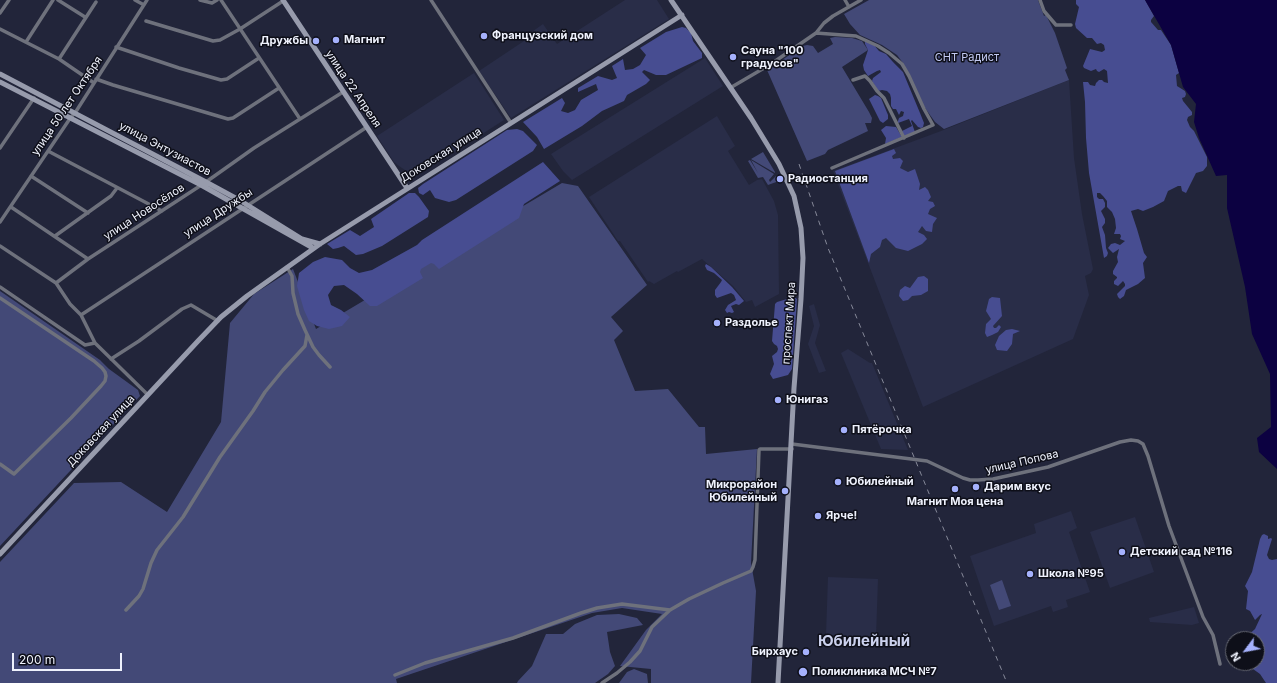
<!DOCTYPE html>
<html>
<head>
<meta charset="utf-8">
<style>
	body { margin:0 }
	#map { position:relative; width:1277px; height:683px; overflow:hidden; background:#22253a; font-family:Inter,sans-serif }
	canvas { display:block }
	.north { position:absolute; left:1225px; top:631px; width:40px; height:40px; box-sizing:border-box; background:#0e0f19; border:1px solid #686a74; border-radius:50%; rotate:238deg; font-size:11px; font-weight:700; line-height:16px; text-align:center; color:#eff2fd }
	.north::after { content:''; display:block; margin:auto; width:14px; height:18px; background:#a5b1fc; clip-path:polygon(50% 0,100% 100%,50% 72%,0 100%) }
	.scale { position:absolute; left:12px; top:653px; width:110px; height:18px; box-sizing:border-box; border:2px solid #eff2fd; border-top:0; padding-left:5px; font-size:12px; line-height:14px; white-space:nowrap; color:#eff2fd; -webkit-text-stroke:3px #0e0f19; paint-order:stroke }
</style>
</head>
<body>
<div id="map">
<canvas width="1277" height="683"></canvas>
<div class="north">N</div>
<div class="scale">200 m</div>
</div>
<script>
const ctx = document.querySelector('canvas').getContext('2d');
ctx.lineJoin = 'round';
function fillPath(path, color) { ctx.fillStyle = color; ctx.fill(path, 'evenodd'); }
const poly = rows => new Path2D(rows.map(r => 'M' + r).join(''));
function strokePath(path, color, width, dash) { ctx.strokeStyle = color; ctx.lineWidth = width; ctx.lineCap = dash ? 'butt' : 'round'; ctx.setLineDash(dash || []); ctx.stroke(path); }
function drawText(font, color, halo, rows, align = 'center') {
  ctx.font = font + ' Inter,sans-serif'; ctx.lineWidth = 3; ctx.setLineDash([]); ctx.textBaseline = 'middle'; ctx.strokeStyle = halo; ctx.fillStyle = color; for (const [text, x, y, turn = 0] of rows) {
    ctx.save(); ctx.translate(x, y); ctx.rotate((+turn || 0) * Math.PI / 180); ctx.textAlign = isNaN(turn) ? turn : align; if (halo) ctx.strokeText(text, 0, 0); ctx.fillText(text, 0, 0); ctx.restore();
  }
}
fillPath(poly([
	[625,0,657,0,669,19,511,118,479,71,527,39,526,36,543,24,557,44],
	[705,58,723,86,572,180,563,171,551,154],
	[474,73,504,120,421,173,413,173,405,170,399,166,394,162,377,136],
	[1069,80,1074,158,1082,214,1093,269,1091,273,1085,276,1089,295,1073,339,923,407,833,171,941,131],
	[717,116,735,146,728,151,749,185,757,180,762,179,774,201,778,215,779,294,755,307,752,300,746,302,733,286,702,259,678,272,677,271,654,284,649,281,648,282,620,241,618,241,589,197],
	[814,304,820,325,815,343,826,371,819,373,808,344,814,326,809,306],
	[848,349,870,363,872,363,908,450,881,449,841,353],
	[1071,511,1077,528,1069,532,1090,592,1066,600,1068,607,1053,612,1051,606,994,626,970,556,1036,533,1034,524],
	[1135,517,1154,572,1110,588,1090,532],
	[828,577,878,579,876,637,826,635],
	[1194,607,1199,623,1192,625,1150,622,1149,618]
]), '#292d48');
fillPath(poly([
	[869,0,1038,0,1044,16,1046,15,1055,33,1067,68,1065,70,1069,80,944,129,935,122,925,108,903,63,897,55,882,45,860,35,850,24,844,14],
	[835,37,852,38,862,41,868,50,842,67,869,112,872,118,871,123,865,123,868,131,828,150,825,154,807,161,767,70,803,46,807,45,813,46,818,53,833,44,830,38],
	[763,152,775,172,775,173,751,159],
	[750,160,758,173,751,160,774,174,769,180,770,182,776,176,779,181,768,185,763,177,758,178,748,161],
	[562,183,578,186,647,285,611,317,623,331,614,340,635,391,668,389,699,427,705,427,706,454,757,449,751,563,756,591,751,683,651,683,651,669,620,666,646,630,662,614,622,608,592,613,396,679,397,683,0,683,0,562,74,483,121,482,167,512,221,422,230,323,254,294,293,269,316,329],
	[0,291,100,360,109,369,138,390,140,396,0,546],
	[1002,580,1011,606,999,610,990,585],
	[619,614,637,618,643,625,607,632,610,652,615,666,608,674,595,683,517,683,518,681,532,666,546,634,563,634,575,624,597,615],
	[634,669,647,674,648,683,619,683,627,672]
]), '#434977');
fillPath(poly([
	[1076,0,1145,0,1154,16,1151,20,1151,22,1158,30,1161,30,1171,45,1179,73,1176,75,1177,86,1185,91,1186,94,1185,97,1182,98,1183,101,1192,112,1192,115,1188,117,1187,120,1190,127,1194,131,1207,157,1207,166,1203,171,1196,173,1186,193,1182,191,1181,186,1178,186,1168,191,1164,201,1153,207,1143,211,1138,209,1131,211,1137,229,1144,253,1147,257,1143,263,1145,278,1138,284,1126,290,1124,296,1120,299,1118,297,1117,294,1125,286,1125,284,1123,281,1118,286,1114,284,1114,281,1117,278,1117,277,1113,274,1113,271,1118,262,1117,257,1119,249,1113,253,1108,248,1111,244,1115,243,1120,245,1125,241,1120,239,1121,236,1120,234,1114,234,1116,228,1115,219,1112,212,1107,207,1107,201,1103,196,1100,193,1097,193,1097,197,1099,199,1103,199,1105,203,1105,207,1101,211,1105,219,1105,223,1102,227,1105,235,1106,248,1108,253,1107,256,1104,258,1089,173,1086,138,1085,102,1083,82,1088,82,1090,85,1095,86,1096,83,1099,80,1102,80,1104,82,1108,83,1107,71,1104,69,1099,72,1097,71,1096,69,1091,71,1084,68,1083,66,1090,49,1102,52,1105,50,1104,45,1101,43,1097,44,1092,38,1087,38,1076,28,1075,24,1079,7,1076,4],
	[682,27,686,28,691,33,693,41,702,53,702,58,666,75,656,75,644,70,642,72,650,80,646,84,627,95,624,101,602,111,582,126,544,149,537,137,523,122,562,98,565,103,561,111,568,113,575,110,581,100,598,90,596,84,578,92,578,88,598,76,612,80,617,78,612,66,623,59,625,70,633,69,640,65,646,55,640,48,666,32],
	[865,42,868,42,874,45,879,51,886,54,893,62,903,72,920,113,924,123,923,127,921,128,918,127,912,120,911,121,915,132,904,136,902,131,912,126,909,119,898,123,898,121,899,118,903,116,904,112,901,111,899,115,896,109,893,109,891,106,891,98,890,94,887,91,882,90,878,91,872,81,873,78,881,72,880,70,877,71,868,76,864,70,863,65,868,50,865,44],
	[875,95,878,96,881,98,888,115,888,119,883,123,880,121,869,99],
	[886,126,896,127,902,137,885,144,886,138,881,130],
	[517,129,523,131,537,145,533,151,456,200,449,202,435,198,430,190,423,195,419,193,418,188,423,184,507,130],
	[894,149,896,153,892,156,893,159,900,158,903,161,900,168,908,172,915,169,920,184,919,190,925,187,928,190,931,197,928,201,933,202,935,206,930,209,928,214,937,218,933,224,932,232,926,231,922,226,918,232,924,235,927,239,922,244,908,251,896,248,886,238,882,240,880,247,871,254,869,263,835,171],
	[543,162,560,181,524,204,519,218,439,269,434,264,431,263,421,269,420,272,423,278,377,306,370,306,357,294,344,285,334,286,328,295,331,305,341,310,350,317,342,326,329,329,317,326,309,321,304,310,297,286,299,273,313,262,325,257,342,260,350,268,359,273,372,270,417,245,422,240],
	[409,193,415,193,419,197,429,211,428,217,382,246,363,254,356,255,344,246,338,248,333,249,327,244,350,230,360,236,374,227,371,219],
	[706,264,711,267,732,287,744,301,739,305,736,304,731,306,734,312,732,313,729,312,727,313,725,310,728,305,736,300,734,295,731,293,717,298,715,295,715,290,721,282,722,280,714,273,707,270,705,266],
	[924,276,928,279,928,291,921,295,912,296,908,300,903,301,899,296,900,290,905,286,910,288,918,277],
	[794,297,797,299,792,369,788,375,773,379,770,374,774,364,772,356,777,352,778,349,777,346,774,344,772,341,775,304,777,302],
	[992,297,1000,298,1002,316,993,326,994,328,996,328,999,325,1001,327,998,332,992,335,987,337,985,333,986,324,991,319,986,311,989,299],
	[1012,329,1020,331,1013,334,1012,344,1007,351,997,350,995,345,999,336,1006,330],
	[1264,534,1268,536,1268,539,1271,538,1272,539,1267,555,1269,559,1272,560,1277,559,1277,683,1266,683,1260,674,1253,669,1251,666,1253,663,1257,663,1257,639,1244,639,1255,629,1262,614,1260,615,1255,620,1250,611,1246,609,1248,591,1245,586,1252,572,1260,539,1262,535]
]), '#474d91');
fillPath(poly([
	[1145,0,1277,0,1277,469,1259,452,1257,438,1271,427,1270,374,1252,334,1245,287,1227,208,1227,175,1216,176,1199,138,1194,122,1196,104,1183,87,1171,45]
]), '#0c0141');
strokePath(poly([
	[58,0,85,17],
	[135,0,144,5],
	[200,0,212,3,217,0],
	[221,0,300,119],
	[431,0,511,123],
	[845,0,849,7],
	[1040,0,1044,11,1056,25,1071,25],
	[0,13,9,0],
	[146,21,213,41,220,40,240,29,283,1],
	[0,29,59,59,94,83],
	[816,33,856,36,878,46,889,53,902,64,909,76,924,109,933,125,832,168],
	[26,42,53,0],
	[116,47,179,68,221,80,227,79,259,58],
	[59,59,96,2],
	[96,79,113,85,228,119,233,118,279,88],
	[853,80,865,76,870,81,877,91,884,98,904,138],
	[730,88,771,64,816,33,824,23,833,16,861,0],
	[0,148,34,98],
	[48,151,162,211],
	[31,176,88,213],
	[11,207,88,259],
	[0,222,71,117,75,113,147,0],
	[55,236,111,196,117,188],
	[0,246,56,283,70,304,81,315,95,343,148,395],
	[287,267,292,276,293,293,298,314,305,330,313,347,319,355,330,367],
	[56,283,88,259,206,182,254,148,343,92],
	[0,287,85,345,95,343],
	[0,298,94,361,102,368,105,372,106,376,105,381,101,386,71,418,14,474,0,464],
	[81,315,367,127],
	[111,359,139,341,182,309,191,305,218,321],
	[792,444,927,461,963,478,970,480,978,480,993,479,1048,467,1120,442,1131,440,1138,441,1143,444,1148,456,1169,526,1203,617,1213,635,1220,664],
	[126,610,139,596,143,589,151,563,157,550,183,517,220,457,253,411,265,392,283,370,305,346,307,335],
	[395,675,425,663,513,638,581,613,597,608,622,604,670,610],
	[602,683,617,673,630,662,640,651,652,627,670,610,689,599,723,583,751,571,753,567,755,560,759,450,760,449,792,449]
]), '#6e717c', 3.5);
strokePath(poly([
	[283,0,407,188],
	[671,0,751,118,779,164,794,196,801,228,803,258,801,299,794,388,778,683],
	[0,74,206,182,241,201,302,239,320,244],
	[0,82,201,185,313,248],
	[0,554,198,341,221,317,247,296,320,244,682,15]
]), '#979bac', 5);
strokePath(poly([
	[799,164,828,248,1007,683]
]), '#878a9a', 1, [5, 5]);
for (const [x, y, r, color] of [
	[484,36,4,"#a5b1fc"],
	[336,40,4,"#a5b1fc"],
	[316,41,4,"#a5b1fc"],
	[733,57,4,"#a5b1fc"],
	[780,179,4,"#a5b1fc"],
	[717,323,4,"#a5b1fc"],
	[778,400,4,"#a5b1fc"],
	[844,430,4,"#a5b1fc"],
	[838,482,4,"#a5b1fc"],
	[976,487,4,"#a5b1fc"],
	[955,489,4,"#a5b1fc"],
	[785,491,4,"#a5b1fc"],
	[818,516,4,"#a5b1fc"],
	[1122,552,4,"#a5b1fc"],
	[1030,574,4,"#a5b1fc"],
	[806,652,4,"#a5b1fc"],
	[803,672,5,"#a5b1fc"]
]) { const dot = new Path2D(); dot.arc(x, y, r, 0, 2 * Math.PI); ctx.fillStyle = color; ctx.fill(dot); strokePath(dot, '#0e0f19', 1.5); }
drawText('bold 11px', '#eff2fd', '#0e0f19', [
	["Французский дом",492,36],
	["Магнит",344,40],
	["Дружбы",308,41,"right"],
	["Сауна \"100",741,51],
	["градусов\"",741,64],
	["Радиостанция",788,179],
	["Раздолье",725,323],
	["Юнигаз",786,400],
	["Пятёрочка",852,430],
	["Юбилейный",846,482],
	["Микрорайон",777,485,"right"],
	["Юбилейный",777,498,"right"],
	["Дарим вкус",984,487],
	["Магнит Моя цена",955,502,"center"],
	["Ярче!",826,516],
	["Детский сад №116",1130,552],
	["Школа №95",1038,574],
	["Бирхаус",798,652,"right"],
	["Поликлиника МСЧ №7",812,672]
], 'left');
drawText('11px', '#c3caf2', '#0e0f19', [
	["СНТ Радист",967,58]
]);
drawText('11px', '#eff2fd', '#0e0f19', [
	["улица 22 Апреля",353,89,56],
	["улица 50 лет Октября",67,106,-56],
	["улица Энтузиастов",165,149,28],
	["Доковская улица",441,155,-32],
	["улица Новосёлов",144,212,-33],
	["улица Дружбы",218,213,-33],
	["проспект Мира",789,323,-86],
	["Доковская улица",101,431,-47],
	["улица Попова",1022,462,-13]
]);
drawText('bold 15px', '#cbd1ed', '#0e0f19', [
	["Юбилейный",864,641]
]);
</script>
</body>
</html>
